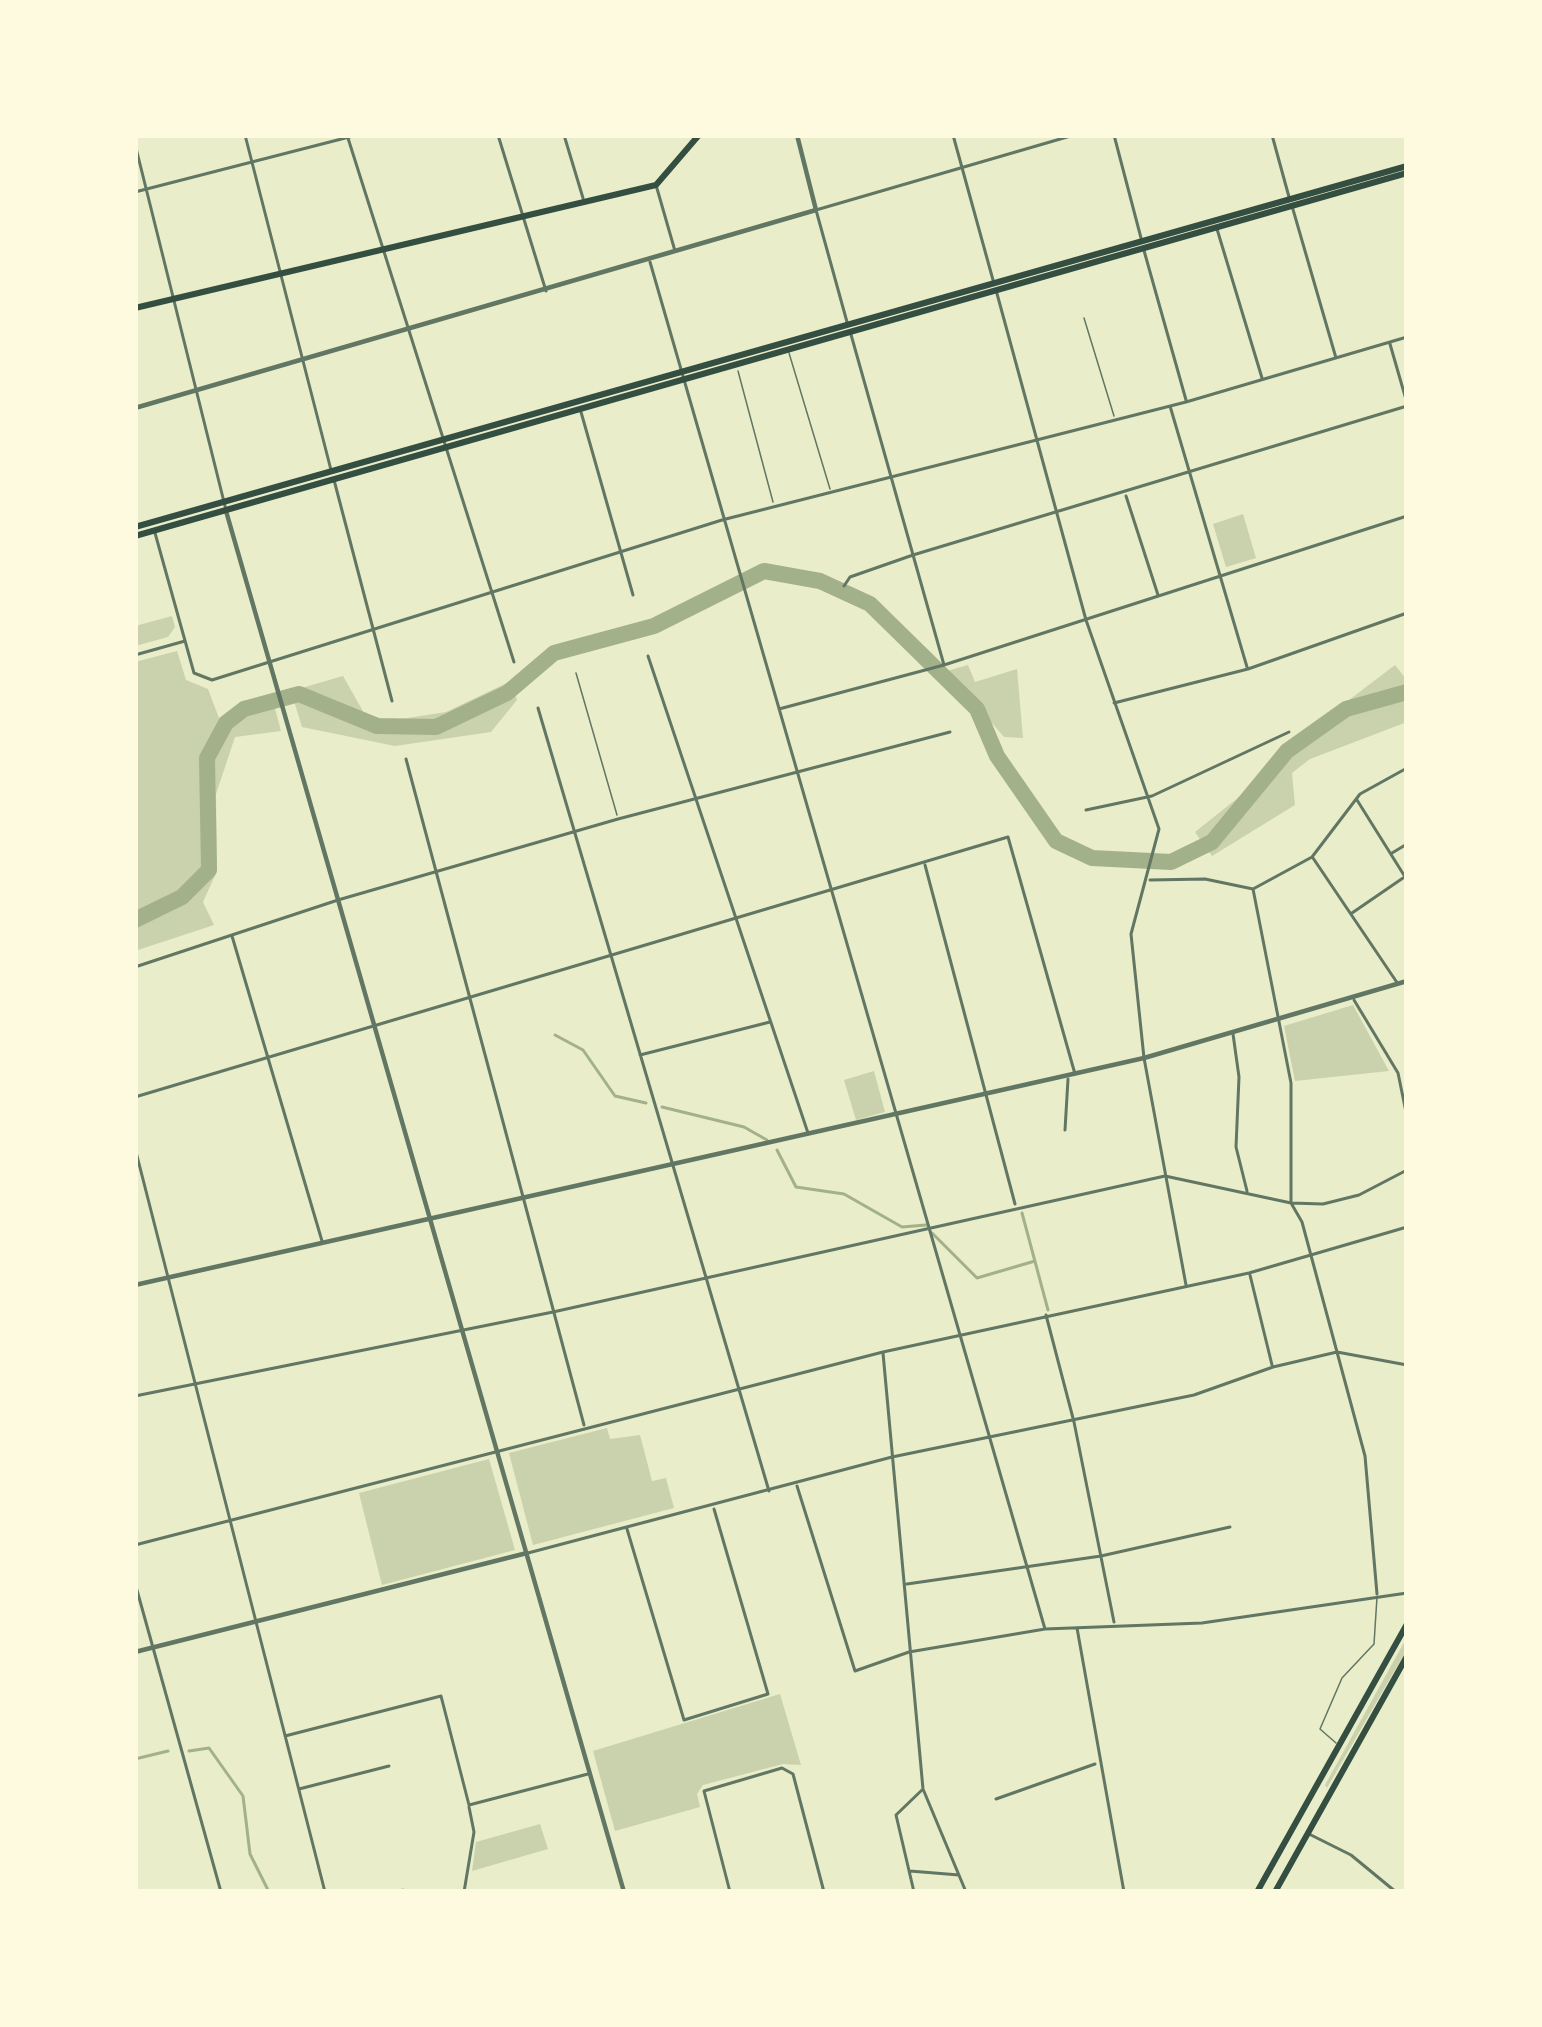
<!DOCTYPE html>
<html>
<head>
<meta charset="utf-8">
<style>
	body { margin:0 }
	#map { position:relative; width:1542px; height:2027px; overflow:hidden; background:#e9edc9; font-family:Raleway,sans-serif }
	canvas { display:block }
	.frame { position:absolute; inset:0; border:138px solid #fefae0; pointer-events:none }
</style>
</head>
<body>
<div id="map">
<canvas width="1542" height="2027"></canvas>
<div class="frame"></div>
</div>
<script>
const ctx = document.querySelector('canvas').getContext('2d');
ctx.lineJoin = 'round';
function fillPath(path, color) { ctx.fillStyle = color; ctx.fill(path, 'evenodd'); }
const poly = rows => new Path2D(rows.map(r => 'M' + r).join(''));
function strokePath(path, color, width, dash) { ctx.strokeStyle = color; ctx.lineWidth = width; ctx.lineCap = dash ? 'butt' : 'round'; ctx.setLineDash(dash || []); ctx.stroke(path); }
fillPath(poly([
	[1243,514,1256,558,1226,567,1213,524],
	[172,616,175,627,168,637,135,646,135,626],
	[177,651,186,680,208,689,219,718,242,701,272,697,281,731,235,737,216,794,217,871,203,902,214,925,135,951,135,662],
	[968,665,975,682,1017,669,1023,738,1004,737,947,671],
	[1395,665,1407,680,1407,722,1310,759,1292,773,1295,805,1212,856,1195,832,1244,793,1282,751],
	[343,676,364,713,389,721,446,712,511,681,517,700,491,732,395,746,302,727,291,691],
	[1353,1005,1389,1071,1295,1081,1284,1026],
	[874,1071,885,1112,856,1120,844,1080],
	[607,1428,610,1439,640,1435,652,1481,666,1478,674,1508,533,1545,509,1453],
	[489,1459,515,1550,382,1585,359,1493],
	[1407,1637,1407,1649,1327,1788,1325,1785],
	[780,1694,801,1765,783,1764,703,1785,697,1794,700,1807,615,1831,593,1751],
	[540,1824,548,1849,472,1871,476,1842]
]), '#cad2ad');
strokePath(poly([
	[555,1035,583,1050,615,1096,646,1103],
	[662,1107,744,1127,767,1140],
	[777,1150,796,1187,844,1194,902,1227,926,1225],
	[1022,1213,1048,1310],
	[932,1233,977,1278,1035,1261],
	[189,1751,209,1748,243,1796,250,1854,269,1892],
	[135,1759,168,1751],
	[398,1892,403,1890]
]), '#a3b18a', 3);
strokePath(poly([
	[135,920,182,897,209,870,207,758,226,723,244,709,299,694,377,726,436,727,507,693,554,653,654,626,764,571,820,581,870,604,977,709,997,756,1056,841,1092,858,1171,862,1212,842,1287,751,1346,709,1407,692]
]), '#a3b18a', 16);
strokePath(poly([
	[1084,318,1114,416],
	[789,353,830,489],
	[738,371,773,502],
	[576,673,617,815],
	[1336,1743,1320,1729,1342,1678,1374,1644,1377,1597]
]), '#617663', 1.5);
strokePath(poly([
	[1352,913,1403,878]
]), '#617663', 3);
strokePath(poly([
	[245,135,331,470],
	[347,135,514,662],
	[498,135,546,291],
	[564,135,583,198],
	[953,135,993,280],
	[1114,135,1141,238],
	[1272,135,1289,197],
	[135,144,226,510],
	[656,185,675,251],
	[135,192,357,135],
	[1292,206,1336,358],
	[1217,229,1262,378],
	[1143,247,1186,400],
	[650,262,1045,1629],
	[996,290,1086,620,1159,829,1131,934,1144,1058,1186,1285],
	[847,322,816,210,1074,135],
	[850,331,944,665],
	[1390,344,1407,403],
	[1170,406,1247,667],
	[581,412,633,595],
	[334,480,392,701],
	[1126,496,1158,595],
	[155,533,194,673,212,680,722,520,1186,402,1407,337],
	[844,586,850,577,913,555,1407,406],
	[135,655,185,641],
	[648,656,808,1133],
	[1114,703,1248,669,1407,613],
	[538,708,769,1491],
	[779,709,944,665,1407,516],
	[406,759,584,1425],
	[1357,800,1407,880],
	[1086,810,1152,796,1289,732],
	[1392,853,1407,844],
	[1313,858,1398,984],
	[925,865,1015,1204],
	[1150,880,1205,879,1253,889,1312,857,1360,794,1407,768],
	[1253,889,1291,1083,1291,1203,1302,1222,1365,1456,1377,1594],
	[232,936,322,1241],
	[135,967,338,900,618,819,950,732],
	[1354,1000,1398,1073,1407,1117],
	[1233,1034,1239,1077,1236,1147,1247,1191],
	[640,1055,770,1022],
	[135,1097,1008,837,1075,1074],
	[1065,1130,1068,1079],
	[135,1148,325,1892],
	[1250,1275,1272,1365],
	[1046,1315,1074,1422,1114,1622],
	[883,1353,923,1789,966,1892],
	[135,1396,553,1312,1165,1176,1291,1203,1323,1204,1359,1195,1407,1170],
	[797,1486,855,1671,909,1652,1045,1629,1202,1623,1407,1593],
	[627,1529,684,1720,768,1694,714,1509],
	[135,1545,883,1352,1249,1273,1407,1227],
	[528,1553,892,1457,1194,1395,1273,1367,1337,1352,1407,1365],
	[135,1583,221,1892],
	[907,1584,1101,1556,1230,1527],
	[1077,1628,1124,1892],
	[285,1736,441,1696,469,1805,588,1774],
	[299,1789,389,1766],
	[996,1799,1095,1764],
	[1309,1834,1351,1855,1396,1892],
	[910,1871,959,1875],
	[464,1892,474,1832,469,1807],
	[730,1892,704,1791,782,1768,793,1774,824,1892],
	[914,1892,896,1815,923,1789]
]), '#617663', 3);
strokePath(poly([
	[135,408,816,210,797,135],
	[226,511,624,1892],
	[135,1285,1144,1058,1407,981],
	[135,1652,527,1553]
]), '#617663', 4.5);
strokePath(poly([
	[135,308,656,185,699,135],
	[135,527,1407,166],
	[135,536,1407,173]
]), '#344e41', 6);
strokePath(poly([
	[1257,1892,1407,1624],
	[1275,1892,1407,1656]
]), '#344e41', 6);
</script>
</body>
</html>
